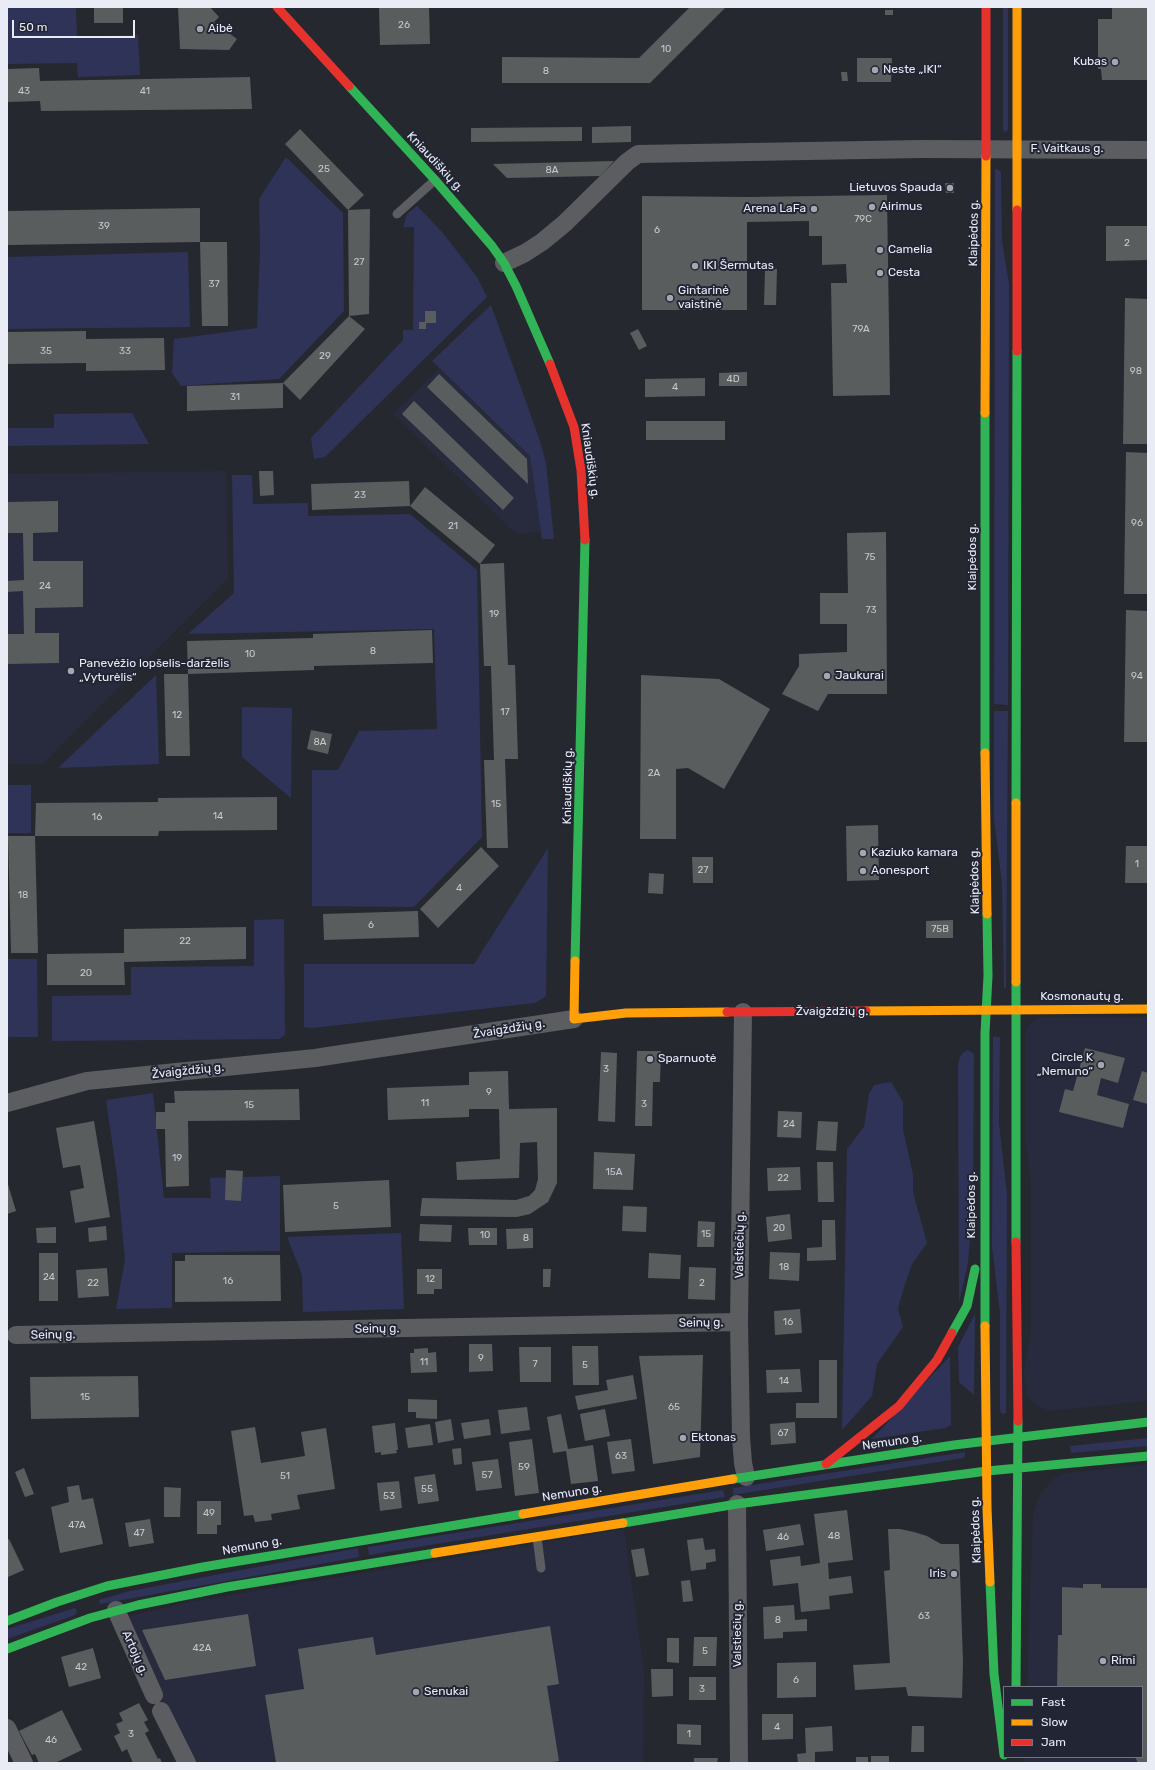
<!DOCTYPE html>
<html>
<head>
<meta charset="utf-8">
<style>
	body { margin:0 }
	#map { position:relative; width:1155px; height:1770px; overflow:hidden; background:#262830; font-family:Rubik,sans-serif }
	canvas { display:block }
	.frame { position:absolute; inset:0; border:8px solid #e9ebf5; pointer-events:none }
	.legend { position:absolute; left:1003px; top:1686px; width:140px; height:72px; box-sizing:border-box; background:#222534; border:1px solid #727481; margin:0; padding:5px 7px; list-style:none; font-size:12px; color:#e9ebf5 }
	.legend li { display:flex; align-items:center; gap:8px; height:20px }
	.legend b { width:20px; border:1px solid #727481 }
	.scale { position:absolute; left:12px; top:20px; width:123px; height:18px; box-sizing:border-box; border:2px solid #e9ebf5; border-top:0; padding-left:5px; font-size:12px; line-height:14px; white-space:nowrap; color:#e9ebf5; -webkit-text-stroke:3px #222534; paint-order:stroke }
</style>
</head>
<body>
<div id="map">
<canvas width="1155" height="1770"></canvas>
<div class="frame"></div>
<ul class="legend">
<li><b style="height:5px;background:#30b455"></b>Fast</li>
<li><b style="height:5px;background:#ff9f0a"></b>Slow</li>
<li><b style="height:5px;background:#e5322d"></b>Jam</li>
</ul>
<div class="scale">50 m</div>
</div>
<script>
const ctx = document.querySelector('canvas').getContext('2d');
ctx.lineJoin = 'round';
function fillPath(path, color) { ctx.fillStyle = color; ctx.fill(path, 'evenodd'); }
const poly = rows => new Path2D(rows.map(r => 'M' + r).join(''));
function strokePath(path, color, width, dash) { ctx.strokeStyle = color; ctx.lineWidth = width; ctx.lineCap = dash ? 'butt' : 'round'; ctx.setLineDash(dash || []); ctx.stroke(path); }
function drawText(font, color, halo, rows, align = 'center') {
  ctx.font = font + ' Rubik,sans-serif'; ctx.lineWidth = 4; ctx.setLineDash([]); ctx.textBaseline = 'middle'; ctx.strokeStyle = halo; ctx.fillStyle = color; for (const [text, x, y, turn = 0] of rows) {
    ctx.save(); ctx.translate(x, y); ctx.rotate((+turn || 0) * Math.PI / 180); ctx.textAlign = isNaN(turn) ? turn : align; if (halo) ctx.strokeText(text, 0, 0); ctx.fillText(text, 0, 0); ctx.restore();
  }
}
fillPath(poly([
	[439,369,530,456,541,532,516,534,394,414],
	[226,471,228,578,43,764,7,764,7,474],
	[1039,1017,1148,1017,1148,1401,1049,1411,1038,1406,1029,1398,1025,1388,1024,1370,1031,1332,1031,1178,1025,1140,1025,1035,1030,1024],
	[1148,1464,1148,1763,1025,1763,1025,1757,1142,1757,1142,1687,1027,1687,1033,1513,1040,1494,1054,1478,1068,1473],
	[624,1529,644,1670,643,1763,193,1763,127,1624,126,1617,190,1602]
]), '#272b3d');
fillPath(poly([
	[7,7,76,7,77,37,138,35,140,75,78,77,77,63,7,64],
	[1003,7,1008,7,1008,130,1005,132,1003,130],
	[286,157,343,213,344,311,279,379,181,386,172,373,174,339,257,328,260,248,259,199],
	[995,169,999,170,1001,173,1002,241,1009,284,1008,705,994,704],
	[417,206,443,233,477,277,487,297,325,457,314,459,311,438,403,340,403,330,413,330,414,227,403,227,407,214],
	[188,252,190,327,7,329,7,257],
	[491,305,539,438,546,463,554,539,542,539,530,456,432,361],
	[132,413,149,444,7,446,7,428,54,428,54,414],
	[232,475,252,475,253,504,308,503,308,516,410,514,477,570,482,837,414,907,312,906,312,770,338,770,359,731,437,729,434,629,188,634,234,593],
	[156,675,159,764,58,768],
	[242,707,292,708,291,798,242,757],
	[994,711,1008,711,1006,988,1004,988,1002,883,994,819],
	[7,785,31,785,31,833,7,833],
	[548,848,546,996,535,1003,312,1028,304,1027,304,964,474,964],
	[284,919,285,1035,279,1039,52,1041,52,996,131,995,131,967,254,966,254,920],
	[7,959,37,959,38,1037,9,1037,7,1034],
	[993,1037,1000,1037,999,1123,1007,1194,1006,1412,1004,1414,1001,1413,1000,1409,1000,1313,992,1247],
	[968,1050,974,1054,973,1202,968,1263,959,1303,958,1065,960,1057,964,1052],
	[891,1082,903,1102,903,1129,913,1175,913,1192,927,1243,912,1264,904,1287,898,1309,903,1327,877,1364,872,1396,842,1430,847,1149,864,1127,869,1094,874,1085],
	[153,1093,164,1198,211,1198,210,1178,280,1176,280,1251,172,1253,172,1308,116,1309,125,1260,117,1176,106,1100],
	[401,1233,404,1309,303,1312,302,1275,287,1237],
	[975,1314,974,1395,959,1382,958,1347],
	[950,1356,951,1425,945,1428,872,1439],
	[1148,1438,1148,1446,1071,1453,1070,1446],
	[965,1452,965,1456,963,1458,733,1495,733,1488],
	[723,1490,725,1497,369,1555,368,1547],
	[358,1548,359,1557,100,1604,99,1600,130,1591],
	[75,1608,77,1611,75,1615,7,1639,7,1629]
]), '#2f3357');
fillPath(poly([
	[94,7,123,7,123,23,94,23],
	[178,7,210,7,219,17,214,22,237,39,229,50,180,49],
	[379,7,429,7,430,44,380,45],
	[690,7,726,7,650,83,502,83,502,57,639,58],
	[1112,7,1148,7,1148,80,1102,80,1101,69,1098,69,1098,19,1112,19],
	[885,10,893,10,893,15,885,15],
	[857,58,892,58,891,82,857,82],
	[39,68,40,81,250,77,252,109,41,111,40,101,7,102,7,69],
	[841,72,847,72,848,81,842,81],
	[631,126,631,142,592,143,592,127],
	[582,127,582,141,471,142,471,128],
	[300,129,364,195,348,210,370,209,369,314,349,316,348,210,285,144],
	[614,161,600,176,507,178,493,164],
	[945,183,954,183,954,193,946,193],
	[887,195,890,395,833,396,831,283,847,283,846,264,822,265,822,236,809,236,809,221,747,222,747,310,642,310,642,196,747,197],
	[200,208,200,242,7,245,7,211],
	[1106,226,1148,226,1148,260,1106,261],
	[200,242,227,242,228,326,202,326],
	[765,269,777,269,776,305,764,305],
	[1125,298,1148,299,1148,444,1123,444],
	[425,311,436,311,436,323,426,323,426,329,419,329,419,322,425,322],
	[349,316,365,329,300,400,283,383],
	[638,329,647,346,639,350,630,333],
	[86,331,86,339,164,338,165,370,86,371,86,363,7,364,7,332],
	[747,372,747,386,719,386,719,373],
	[439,374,527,459,528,484,427,387],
	[705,378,705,396,645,397,645,379],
	[283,383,283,408,187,411,187,386],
	[414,401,514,498,503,510,402,414],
	[646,421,725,421,725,440,646,440],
	[1126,452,1148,453,1148,594,1124,594],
	[259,471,273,471,274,495,260,496],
	[409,481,410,506,312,510,311,484],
	[425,487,495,545,480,564,410,506],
	[58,501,58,532,33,533,33,561,83,561,83,607,35,608,35,633,59,633,59,663,7,664,7,634,24,634,23,591,7,592,7,581,24,580,23,533,7,533,7,502],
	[886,532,887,694,828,694,818,711,782,694,799,666,799,654,847,652,847,624,820,624,820,593,848,593,847,533],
	[504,563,508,665,515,665,518,759,505,759,508,848,487,848,484,760,494,760,491,666,484,666,480,564],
	[1126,610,1148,611,1148,742,1124,742],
	[432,630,433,663,314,666,314,670,188,674,187,641,313,638,313,634],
	[164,674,188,674,190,756,166,756],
	[641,675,719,679,770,709,724,789,688,768,676,769,676,839,640,839],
	[311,730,332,734,328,754,307,749],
	[277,797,277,830,159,831,158,836,35,836,36,803,158,802,158,798],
	[878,825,879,880,847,881,846,826],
	[8,836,35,836,38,953,11,953],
	[1126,846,1148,846,1148,883,1125,883],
	[481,847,499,866,438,928,420,909],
	[692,857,713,857,713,883,693,883],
	[649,873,664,874,663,894,648,893],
	[418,911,419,937,324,940,323,914],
	[953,920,953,938,926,938,926,921],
	[246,927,246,959,124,962,125,985,47,985,47,954,124,953,124,929],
	[1085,1048,1125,1058,1118,1083,1101,1078,1097,1095,1129,1104,1123,1128,1059,1112,1065,1089,1073,1091],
	[637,1051,661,1051,660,1082,653,1082,652,1126,635,1126],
	[601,1052,617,1053,615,1122,598,1121],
	[508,1071,509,1109,557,1108,557,1183,548,1202,530,1214,517,1217,420,1216,422,1198,516,1200,529,1196,535,1190,538,1179,537,1142,520,1143,519,1178,457,1180,456,1162,500,1159,499,1109,469,1109,469,1117,388,1120,387,1088,469,1085,469,1072],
	[1142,1071,1148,1073,1148,1104,1133,1100],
	[299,1089,300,1120,188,1121,189,1186,166,1187,165,1129,156,1129,156,1112,165,1112,165,1103,175,1103,174,1091],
	[778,1111,802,1112,801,1138,777,1137],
	[94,1121,110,1217,75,1223,70,1191,84,1188,80,1165,63,1168,56,1128],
	[818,1121,838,1122,836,1151,816,1150],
	[594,1152,635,1154,633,1190,593,1189],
	[817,1162,833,1162,834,1202,818,1202],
	[800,1167,801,1190,768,1191,767,1168],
	[226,1170,243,1171,241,1201,225,1200],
	[389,1180,391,1227,285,1232,283,1185],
	[7,1181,16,1211,7,1214],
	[623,1206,647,1207,646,1232,622,1231],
	[790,1214,792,1239,768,1242,766,1217],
	[822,1220,835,1220,836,1260,807,1261,807,1248,822,1247],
	[698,1221,715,1222,714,1247,697,1247],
	[420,1224,452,1225,451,1242,419,1241],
	[106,1226,107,1240,89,1242,88,1228],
	[56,1227,56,1243,37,1243,36,1228],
	[468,1228,497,1228,497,1245,469,1245],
	[533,1228,533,1248,507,1249,506,1229],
	[770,1252,800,1253,799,1281,769,1279],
	[39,1253,58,1253,58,1301,39,1301],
	[649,1253,681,1255,680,1279,648,1278],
	[185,1255,280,1255,281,1301,175,1302,175,1261,185,1261],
	[689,1267,716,1268,715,1300,688,1299],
	[107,1268,109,1296,78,1298,76,1270],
	[417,1269,442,1269,442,1289,434,1289,434,1294,417,1294],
	[543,1269,551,1269,550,1287,543,1287],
	[800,1309,802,1333,775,1335,774,1311],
	[469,1344,492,1344,493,1371,469,1372],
	[572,1346,598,1346,599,1385,573,1385],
	[519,1347,551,1347,551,1382,520,1382],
	[428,1348,428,1353,436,1352,437,1372,411,1373,410,1353,414,1353,414,1349],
	[703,1355,700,1457,653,1464,639,1356],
	[819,1360,837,1360,837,1418,796,1418,796,1403,819,1403],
	[800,1369,802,1392,767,1393,766,1370],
	[633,1375,637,1399,578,1410,575,1396,608,1390,606,1380],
	[138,1376,139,1417,31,1419,30,1377],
	[408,1399,437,1400,437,1419,416,1418,416,1412,408,1412],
	[527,1407,530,1430,501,1434,498,1410],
	[605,1409,610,1436,585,1441,580,1414],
	[561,1414,568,1449,593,1445,598,1481,571,1484,566,1451,553,1453,547,1417],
	[451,1419,454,1440,438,1443,435,1422],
	[489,1419,491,1435,464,1439,461,1423],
	[795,1422,796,1443,771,1445,770,1424],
	[395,1423,398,1450,396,1450,397,1453,381,1455,381,1452,375,1453,372,1426],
	[430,1424,433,1445,408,1448,405,1428],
	[255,1427,261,1463,305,1456,301,1432,326,1428,335,1489,297,1495,300,1509,271,1514,272,1520,255,1522,253,1515,244,1516,231,1431],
	[532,1439,539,1493,515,1496,509,1442],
	[631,1439,635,1471,612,1474,607,1442],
	[461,1448,462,1464,454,1465,452,1449],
	[498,1459,502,1488,476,1491,472,1462],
	[24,1468,34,1494,25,1497,15,1472],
	[435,1474,439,1501,418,1504,414,1477],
	[399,1481,402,1508,380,1511,377,1483],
	[79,1485,82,1500,93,1498,103,1544,60,1553,51,1507,69,1502,67,1487],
	[164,1487,181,1488,180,1517,164,1517],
	[197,1501,221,1501,221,1525,217,1525,217,1534,197,1534],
	[847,1510,853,1560,828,1563,829,1579,851,1576,853,1593,829,1596,830,1609,801,1612,798,1583,773,1586,770,1560,800,1556,801,1566,820,1563,814,1514],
	[150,1519,154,1543,129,1547,125,1523],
	[800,1524,804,1545,766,1551,763,1530],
	[888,1529,900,1529,914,1532,927,1536,941,1544,959,1544,963,1662,962,1698,908,1696,906,1687,855,1690,853,1665,890,1663,884,1571,890,1570],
	[703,1538,705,1550,715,1549,716,1561,706,1563,706,1569,691,1571,687,1540],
	[9,1539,24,1570,8,1577,7,1540],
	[644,1548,649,1575,636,1577,631,1550],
	[690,1580,693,1601,683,1602,681,1581],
	[1083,1584,1101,1584,1101,1588,1148,1588,1148,1762,1145,1763,1138,1763,1135,1757,1142,1757,1142,1687,1057,1687,1058,1635,1062,1635,1062,1587,1083,1588],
	[794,1605,795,1620,807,1619,807,1631,783,1632,783,1638,764,1639,763,1607],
	[248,1614,256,1666,165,1680,142,1630],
	[550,1626,559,1684,547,1686,559,1761,546,1763,276,1763,265,1695,304,1689,298,1649,373,1637,376,1655],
	[694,1637,717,1637,716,1666,693,1666],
	[667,1638,679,1638,679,1663,667,1662],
	[93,1648,101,1678,69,1687,61,1657],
	[816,1662,816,1697,777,1698,777,1663],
	[651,1669,673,1669,673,1696,652,1697],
	[689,1677,716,1677,716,1700,689,1700],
	[139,1703,148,1720,144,1722,149,1731,145,1733,158,1759,160,1758,162,1763,133,1763,127,1749,122,1752,114,1736,120,1733,116,1724,123,1721,119,1713],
	[62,1710,82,1750,55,1763,39,1763,35,1754,32,1755,19,1731],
	[762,1714,793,1714,793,1739,762,1740],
	[677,1724,701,1725,701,1745,677,1744],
	[832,1726,833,1751,815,1752,815,1763,798,1763,797,1754,806,1753,805,1728],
	[912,1726,924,1726,924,1752,911,1752],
	[871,1756,889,1756,889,1763,871,1763],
	[856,1757,868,1757,868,1763,856,1763],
	[694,1758,718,1758,717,1763,694,1763]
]), '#5a5d5e');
strokePath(poly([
	[397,214,435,180],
	[537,1537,541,1568]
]), '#5c5d60', 9);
strokePath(poly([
	[504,263,525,253,542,242,565,223,627,162,638,154,921,149,1148,150],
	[743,1012,739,1322,741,1437,743,1463,746,1477],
	[7,1103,87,1081,315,1058,574,1019],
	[16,1335,739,1322],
	[737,1504,739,1763],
	[116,1610,154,1695],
	[161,1711,187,1763],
	[7,1728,24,1763]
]), '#5c5d60', 18);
strokePath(poly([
	[349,86,435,180,492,246,504,263,516,286,550,364],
	[985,413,985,753],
	[1016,803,1017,351],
	[575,961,585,540],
	[1016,982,1016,1242],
	[985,1326,985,1033,988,976,987,914],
	[952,1333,967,1306,975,1269],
	[733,1479,954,1445,1148,1422],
	[623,1523,737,1504,987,1471,1148,1456],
	[990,1582,994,1674,1004,1755],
	[7,1621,57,1602,107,1586,203,1567,523,1514],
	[7,1649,90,1618,138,1605,227,1587,435,1553],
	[1016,1687,1018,1421]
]), '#30b455', 9);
strokePath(poly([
	[1017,210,1017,7],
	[985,413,986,156],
	[985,753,987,914],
	[575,961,574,1019,626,1013,727,1012],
	[1016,982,1016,803],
	[866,1011,1148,1009],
	[985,1326,987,1508,990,1582],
	[523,1514,733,1479],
	[435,1553,623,1523]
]), '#ff9f0a', 9);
strokePath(poly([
	[277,7,349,86],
	[986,156,986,7],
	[1017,351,1017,210],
	[550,364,574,427,581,470,585,540],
	[727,1012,866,1011],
	[1016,1242,1018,1421],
	[826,1464,899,1406,937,1360,952,1333]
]), '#e5322d', 9);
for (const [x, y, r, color] of [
	[200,29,4,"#a5a7b0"],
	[1115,62,4,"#a5a7b0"],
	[875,70,4,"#a5a7b0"],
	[950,188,4,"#a5a7b0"],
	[872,207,4,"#a5a7b0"],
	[814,209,4,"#a5a7b0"],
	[880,250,4,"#a5a7b0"],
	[695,266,4,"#a5a7b0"],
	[880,273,4,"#a5a7b0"],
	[670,298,4,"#a5a7b0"],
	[71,671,4,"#a5a7b0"],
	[827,676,4,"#a5a7b0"],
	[863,853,4,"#a5a7b0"],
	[863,871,4,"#a5a7b0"],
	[650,1059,4,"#a5a7b0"],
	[1101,1065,4,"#a5a7b0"],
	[683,1438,4,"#a5a7b0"],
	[954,1574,4,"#a5a7b0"],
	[1103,1661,4,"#a5a7b0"],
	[416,1692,4,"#a5a7b0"]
]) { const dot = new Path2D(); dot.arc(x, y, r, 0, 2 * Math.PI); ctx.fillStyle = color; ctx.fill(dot); strokePath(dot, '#222534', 1.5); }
drawText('10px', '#c5c8cf', null, [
	["26",404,25],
	["10",666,49],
	["8",546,71],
	["43",24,91],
	["41",145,91],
	["25",324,169],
	["8A",552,170],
	["79C",863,219],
	["39",104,226],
	["6",657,230],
	["2",1127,243],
	["27",359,262],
	["37",214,284],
	["79A",861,329],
	["35",46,351],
	["33",125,351],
	["29",325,356],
	["98",1136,371],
	["4D",733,379],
	["4",675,387],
	["31",235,397],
	["23",360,495],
	["96",1137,523],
	["21",453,526],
	["75",870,557],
	["24",45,586],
	["73",871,610],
	["19",494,614],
	["8",373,651],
	["10",250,654],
	["94",1137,676],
	["17",505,712],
	["12",177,715],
	["8A",320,742],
	["2A",654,773],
	["15",496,804],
	["14",218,816],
	["16",97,817],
	["1",1137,864],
	["27",703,870],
	["4",459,888],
	["18",23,895],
	["6",371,925],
	["75B",940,929],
	["22",185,941],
	["20",86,973],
	["3",606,1069],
	["9",489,1092],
	["11",425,1103],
	["3",644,1104],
	["15",249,1105],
	["24",789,1124],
	["19",177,1158],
	["15A",614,1172],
	["22",783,1178],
	["5",336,1206],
	["20",779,1228],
	["15",706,1234],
	["10",485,1235],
	["8",526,1238],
	["18",784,1267],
	["24",49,1277],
	["12",430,1279],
	["16",228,1281],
	["22",93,1283],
	["2",702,1283],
	["16",788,1322],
	["9",481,1358],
	["11",424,1362],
	["7",535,1364],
	["5",585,1365],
	["14",784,1381],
	["15",85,1397],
	["65",674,1407],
	["67",783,1433],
	["63",621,1456],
	["59",524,1467],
	["57",487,1475],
	["51",285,1476],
	["55",427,1489],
	["53",389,1496],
	["49",209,1513],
	["47A",77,1525],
	["47",139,1533],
	["48",834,1536],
	["46",783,1537],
	["63",924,1616],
	["8",778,1620],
	["42A",202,1648],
	["5",705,1651],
	["42",81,1667],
	["6",796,1680],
	["3",702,1689],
	["4",777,1727],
	["3",131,1734],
	["1",689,1734],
	["46",51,1740]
]);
drawText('12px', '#e9ebf5', '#222534', [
	["Aibė",208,29],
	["Kubas",1107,62,"right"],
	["Neste „IKI“",883,70],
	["Lietuvos Spauda",942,188,"right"],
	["Airimus",880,207],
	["Arena LaFa",806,209,"right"],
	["Camelia",888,250],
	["IKI Šermutas",703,266],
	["Cesta",888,273],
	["Gintarinė",678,291],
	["vaistinė",678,305],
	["Panevėžio lopšelis-darželis",79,664],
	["„Vyturėlis“",79,678],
	["Jaukurai",835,676],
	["Kaziuko kamara",871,853],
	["Aonesport",871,871],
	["Circle K",1093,1058,"right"],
	["„Nemuno“",1093,1072,"right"],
	["Sparnuotė",658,1059],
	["Ektonas",691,1438],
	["Iris",946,1574,"right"],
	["Rimi",1111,1661],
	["Senukai",424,1692]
], 'left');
drawText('12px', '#e9ebf5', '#222534', [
	["F. Vaitkaus g.",1067,149],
	["Kniaudiškių g.",435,162,47],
	["Klaipėdos g.",974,233,-89],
	["Kniaudiškių g.",590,461,82],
	["Klaipėdos g.",973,557,-90],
	["Kniaudiškių g.",568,786,-89],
	["Klaipėdos g.",975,881,-91],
	["Kosmonautų g.",1082,997],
	["Žvaigždžių g.",832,1012],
	["Žvaigždžių g.",509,1029,-9],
	["Žvaigždžių g.",188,1071,-6],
	["Klaipėdos g.",972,1205,-90],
	["Valstiečių g.",740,1245,-89],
	["Seinų g.",701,1323,-1],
	["Seinų g.",377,1329,-1],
	["Seinų g.",53,1335,-1],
	["Nemuno g.",892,1442,-8],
	["Nemuno g.",572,1493,-9],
	["Klaipėdos g.",976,1530,-92],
	["Nemuno g.",252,1546,-10],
	["Valstiečių g.",738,1634,-90],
	["Artojų g.",135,1653,66]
]);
</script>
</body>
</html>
